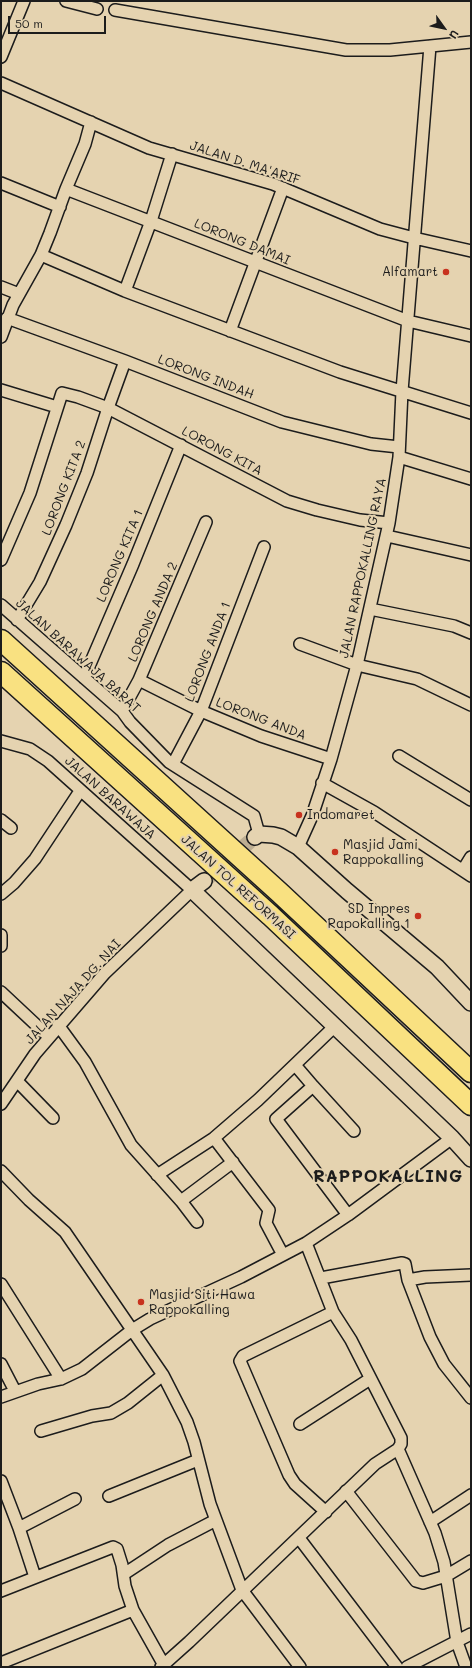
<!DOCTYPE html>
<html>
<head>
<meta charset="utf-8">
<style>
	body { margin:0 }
	#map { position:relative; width:472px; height:1668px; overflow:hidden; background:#e5d3b0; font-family:Mali,sans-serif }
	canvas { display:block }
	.frame { position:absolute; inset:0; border:2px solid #1c1c1c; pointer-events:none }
	.north { position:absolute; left:424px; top:8px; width:40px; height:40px; -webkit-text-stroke:3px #e5d3b0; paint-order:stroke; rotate:123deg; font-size:11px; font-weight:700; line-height:16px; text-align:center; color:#1c1c1c }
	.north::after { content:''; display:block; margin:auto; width:14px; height:18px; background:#1c1c1c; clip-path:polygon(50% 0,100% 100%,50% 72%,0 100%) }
	.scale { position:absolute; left:8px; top:16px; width:98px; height:18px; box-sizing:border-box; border:2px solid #1c1c1c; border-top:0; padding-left:5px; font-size:12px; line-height:14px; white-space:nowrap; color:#1c1c1c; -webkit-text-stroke:3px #e5d3b0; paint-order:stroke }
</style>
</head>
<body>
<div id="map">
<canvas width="472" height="1668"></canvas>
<div class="frame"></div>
<div class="north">U</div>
<div class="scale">50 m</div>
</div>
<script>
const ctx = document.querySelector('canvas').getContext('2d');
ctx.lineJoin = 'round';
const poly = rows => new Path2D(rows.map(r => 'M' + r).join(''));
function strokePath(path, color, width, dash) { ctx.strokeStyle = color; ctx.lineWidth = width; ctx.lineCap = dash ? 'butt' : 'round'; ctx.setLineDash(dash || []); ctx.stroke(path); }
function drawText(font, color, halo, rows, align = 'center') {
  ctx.font = font + ' Mali,sans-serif'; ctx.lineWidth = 4; ctx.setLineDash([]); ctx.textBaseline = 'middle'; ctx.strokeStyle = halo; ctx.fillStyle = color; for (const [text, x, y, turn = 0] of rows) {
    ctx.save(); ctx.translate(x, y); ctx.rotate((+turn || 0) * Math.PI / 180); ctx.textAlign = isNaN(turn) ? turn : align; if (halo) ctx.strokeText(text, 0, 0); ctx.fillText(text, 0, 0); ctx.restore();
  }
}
strokePath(poly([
	[204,881,255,837]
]), '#bdae92', 15, [15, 8]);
const street = poly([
	[66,1,97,9],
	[115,10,346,50,390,50,471,42],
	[1,57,24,1],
	[1,83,149,148,273,184,380,229,414,238,471,251],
	[1,183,60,207],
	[66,189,408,321,471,336],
	[41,255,125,291,340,372,471,413],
	[1,287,19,294],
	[125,291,151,221,172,154],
	[7,318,125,361,282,422,371,444,399,447],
	[230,331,283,188],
	[1,337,13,305,41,255,50,233,66,189,85,144,91,122],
	[1,390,57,407],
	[399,457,471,479],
	[387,536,471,555],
	[1,560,30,493,62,393,78,397,108,408,287,501,317,510,360,520,389,523],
	[1,605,122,711,130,722,169,762,254,816,259,834],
	[370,609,454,626,471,633],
	[17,620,40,582,66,525,87,473,108,408,125,361],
	[300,644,357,665,417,679,471,705],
	[84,678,133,564,181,445],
	[139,680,201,711,261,736,331,759],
	[122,711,139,680,206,522],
	[1,741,30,749,48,761,192,890,105,973,35,1054,1,1104],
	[399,756,471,800],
	[173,764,201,711,264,547],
	[322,783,374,812,471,876],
	[1,820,11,828],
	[298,847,312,816,331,759,357,665,389,523,399,457,402,391,430,46],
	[463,870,471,857],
	[1,894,14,883,35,859,80,791],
	[1,935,1,946],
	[1,992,49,1037],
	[58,1025,85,1062,131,1145,181,1201,197,1222],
	[295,1065,313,1086,276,1119,348,1215],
	[17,1081,53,1118],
	[313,1086,354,1131],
	[214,1138,269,1210,266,1223,283,1255],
	[1,1171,29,1200,65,1232,163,1375,187,1422,194,1442,210,1504,242,1590,300,1667],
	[157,1175,214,1138,258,1100,335,1026],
	[181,1201,233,1162],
	[321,1278,402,1263,405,1264,408,1280,425,1277,471,1275],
	[408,1280,430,1337,444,1364,471,1398],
	[1,1284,61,1379],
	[1,1364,15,1391],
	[1,1397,38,1384,61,1379,82,1369,132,1330,150,1319,241,1277,306,1243,348,1215,452,1138],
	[300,1424,370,1379],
	[41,1431,92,1416,111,1413,128,1403,163,1375],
	[398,1449,435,1533,444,1562,457,1642,466,1667],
	[1,1481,19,1528,35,1577],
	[346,1491,416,1581,423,1583,446,1576,471,1561],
	[109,1496,198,1460],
	[326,1512,295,1484,289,1475,240,1361,243,1356,333,1312],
	[430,1522,471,1495],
	[19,1528,75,1499],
	[299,1538,397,1667],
	[124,1574,168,1545,216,1520],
	[1,1591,113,1547,117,1549,122,1565,125,1586,133,1610,165,1667],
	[1,1663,133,1610],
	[161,1667,189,1642,375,1464,398,1449,401,1444,401,1438,351,1340,333,1312,306,1243],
	[407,1667,471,1634]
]);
const secondary = poly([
	[255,837,259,834,273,835,281,837,298,847,347,891,437,967,471,1003],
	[204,881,192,890,452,1138,471,1159]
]);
const highway = poly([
	[1,640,280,893,471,1072],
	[1,672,271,916,471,1105]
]);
strokePath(street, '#1c1c1c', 14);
strokePath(secondary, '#1c1c1c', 18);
strokePath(highway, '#1c1c1c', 23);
strokePath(street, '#e5d3b0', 11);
strokePath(secondary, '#e5d3b0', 15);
strokePath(highway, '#f9e181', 20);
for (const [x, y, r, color] of [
	[446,272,4,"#c8321e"],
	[299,815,4,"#c8321e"],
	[335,852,4,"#c8321e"],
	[418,916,4,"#c8321e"],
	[141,1302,4,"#c8321e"]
]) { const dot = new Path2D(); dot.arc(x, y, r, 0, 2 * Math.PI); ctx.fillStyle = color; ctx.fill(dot); strokePath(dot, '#e5d3b0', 1.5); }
drawText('13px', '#1c1c1c', '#e5d3b0', [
	["JALAN D. MA'ARIF",245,163,18],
	["LORONG DAMAI",242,242,22],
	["LORONG INDAH",206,377,21],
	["LORONG KITA",222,451,28],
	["LORONG KITA 2",64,488,-69],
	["LORONG KITA 1",120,556,-67],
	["JALAN RAPPOKALLING RAYA",363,568,-78],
	["LORONG ANDA 2",153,612,-67],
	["LORONG ANDA 1",208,652,-69],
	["JALAN BARAWAJA BARAT",78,656,42],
	["LORONG ANDA",261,719,21],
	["JALAN BARAWAJA",110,798,42],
	["JALAN TOL REFORMASI",238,887,42],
	["JALAN NAJA DG. NAI",73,992,-48]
]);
drawText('13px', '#1c1c1c', '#e5d3b0', [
	["Alfamart",438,272,"right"],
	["Indomaret",307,815],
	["Masjid Jami",343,845],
	["Rappokalling",343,860],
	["SD Inpres",410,909,"right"],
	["Rapokalling 1",410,924,"right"],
	["Masjid Siti Hawa",149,1295],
	["Rappokalling",149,1310]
], 'left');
ctx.letterSpacing = '1px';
drawText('bold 17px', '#1c1c1c', '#e5d3b0', [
	["RAPPOKALLING",388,1177]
]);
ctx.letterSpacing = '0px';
</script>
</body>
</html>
